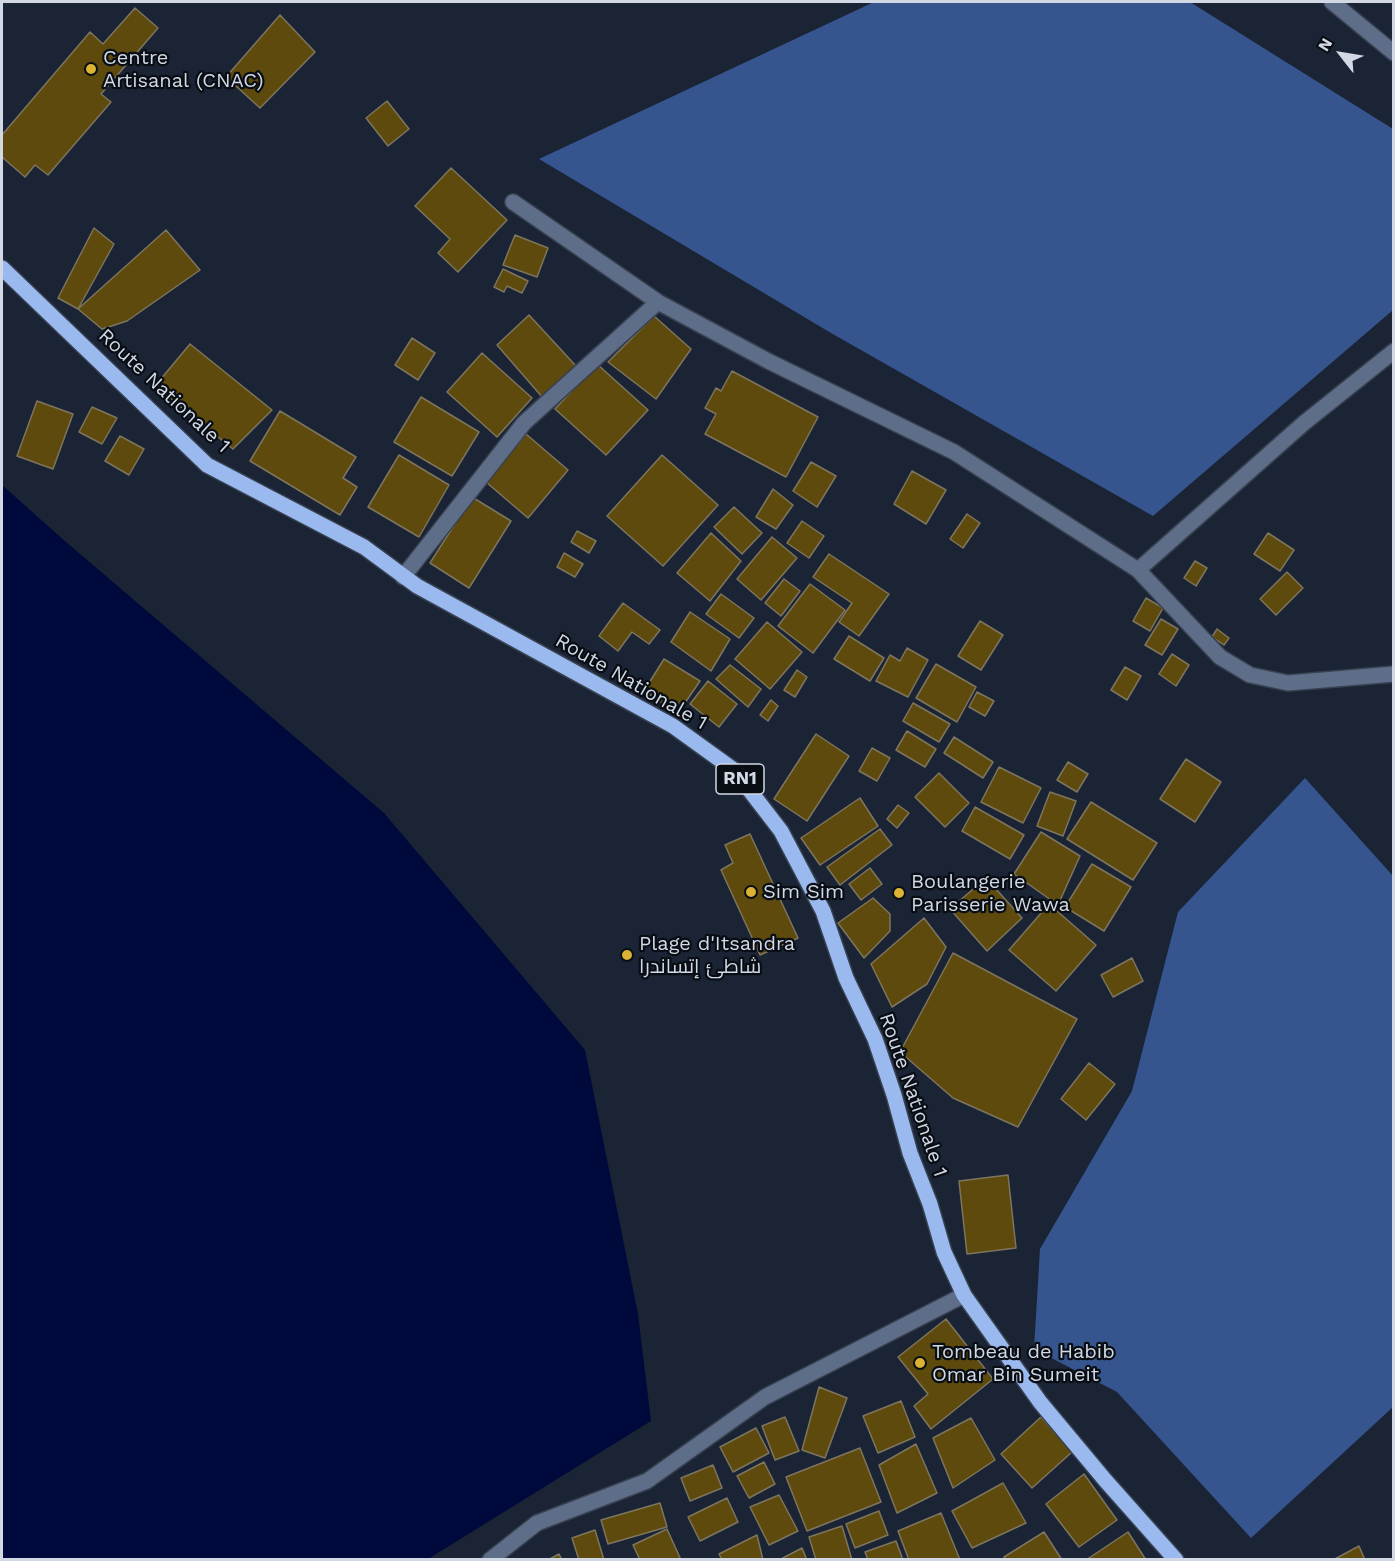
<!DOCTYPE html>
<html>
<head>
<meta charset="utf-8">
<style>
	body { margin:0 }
	#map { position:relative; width:1395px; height:1561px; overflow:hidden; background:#1b2435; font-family:"Work Sans",sans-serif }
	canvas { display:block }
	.frame { position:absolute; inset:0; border:3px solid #d2d8e4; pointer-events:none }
	.north { position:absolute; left:1311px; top:24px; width:60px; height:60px; -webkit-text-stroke:4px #090e15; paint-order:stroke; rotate:301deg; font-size:16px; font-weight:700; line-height:24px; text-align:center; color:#d2d8e4 }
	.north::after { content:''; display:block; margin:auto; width:21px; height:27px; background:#d2d8e4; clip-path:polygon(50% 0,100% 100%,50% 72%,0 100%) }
</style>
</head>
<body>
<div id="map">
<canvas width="1395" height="1561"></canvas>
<div class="frame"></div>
<div class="north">N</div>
</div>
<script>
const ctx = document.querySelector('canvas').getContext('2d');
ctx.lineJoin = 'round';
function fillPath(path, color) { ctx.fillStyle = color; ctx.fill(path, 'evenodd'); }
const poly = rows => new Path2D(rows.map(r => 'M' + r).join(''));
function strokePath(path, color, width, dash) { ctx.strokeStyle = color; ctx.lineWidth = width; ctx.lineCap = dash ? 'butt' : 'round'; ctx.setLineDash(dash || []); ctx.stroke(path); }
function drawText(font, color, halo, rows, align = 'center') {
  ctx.font = font + ' "Work Sans",Cairo,sans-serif'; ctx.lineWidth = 4.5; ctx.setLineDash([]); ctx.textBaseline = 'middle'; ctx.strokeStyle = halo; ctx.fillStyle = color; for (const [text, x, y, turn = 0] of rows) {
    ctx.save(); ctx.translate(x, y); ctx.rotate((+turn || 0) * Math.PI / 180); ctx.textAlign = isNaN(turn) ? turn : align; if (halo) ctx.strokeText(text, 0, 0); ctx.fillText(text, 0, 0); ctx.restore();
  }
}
fillPath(poly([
	[874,2,1190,2,1393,129,1393,310,1153,516,831,333,539,159],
	[1305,778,1393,876,1393,1407,1251,1538,1117,1392,1034,1349,1040,1249,1132,1091,1178,912]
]), '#36558e');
fillPath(poly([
	[2,485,66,542,384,813,585,1050,638,1314,651,1421,428,1559,2,1559]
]), '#00093c');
const building = poly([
	[135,8,158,28,101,94,111,102,48,175,35,165,25,177,2,157,2,135,90,32,103,44,135,8],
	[280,15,315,52,260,108,226,77,280,15],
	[387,101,409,129,388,146,366,118,387,101],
	[451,168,507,220,458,272,438,253,450,239,415,206,451,168],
	[94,228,114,244,78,309,58,298,94,228],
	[166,230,200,270,127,321,102,329,78,309,166,230],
	[515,235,548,248,537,277,503,265,515,235],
	[503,269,528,281,522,293,507,286,504,292,494,287,503,269],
	[529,315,576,366,543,398,497,345,529,315],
	[654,316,691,349,656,399,608,362,654,316],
	[412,338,435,353,418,380,395,365,412,338],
	[190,344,272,410,233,449,155,386,190,344],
	[482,353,532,398,497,437,447,392,482,353],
	[597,364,648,410,606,455,555,409,597,364],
	[732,371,818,417,786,477,705,434,716,414,705,408,716,388,721,391,732,371],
	[421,397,479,432,452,476,394,442,421,397],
	[37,401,73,414,53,469,17,456,37,401],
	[92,407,117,418,102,444,79,432,92,407],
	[280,411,356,457,343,478,357,487,340,515,250,461,280,411],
	[526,434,568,470,528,518,486,482,526,434],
	[120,436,144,449,129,475,105,461,120,436],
	[399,455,449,485,419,537,368,507,399,455],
	[662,455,718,505,663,566,607,516,662,455],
	[811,462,836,476,817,507,793,491,811,462],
	[912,471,946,490,926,524,894,504,912,471],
	[773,489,793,505,776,529,756,517,773,489],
	[472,497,511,521,469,588,430,563,472,497],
	[734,507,762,533,742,554,714,527,734,507],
	[967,514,980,523,963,548,950,539,967,514],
	[802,521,824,536,809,558,787,543,802,521],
	[577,531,596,541,589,553,571,542,577,531],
	[711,533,741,561,710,601,677,573,711,533],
	[1268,533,1294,550,1280,571,1254,554,1268,533],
	[772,537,797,558,761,600,737,579,772,537],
	[564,553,583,564,575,577,557,567,564,553],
	[829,554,889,594,859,636,839,622,852,603,813,577,829,554],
	[1195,561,1207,568,1196,586,1184,578,1195,561],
	[1287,572,1303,588,1276,615,1260,599,1287,572],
	[784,579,800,591,781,616,765,603,784,579],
	[810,584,845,610,813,653,778,626,810,584],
	[721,594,754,618,739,638,706,614,721,594],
	[1146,598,1163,608,1150,631,1133,621,1146,598],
	[623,603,660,630,649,644,632,632,618,651,599,636,623,603],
	[690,612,730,639,711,671,671,642,690,612],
	[1161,619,1178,629,1162,655,1145,645,1161,619],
	[980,621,1003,635,981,670,958,656,980,621],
	[767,622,802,652,770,689,735,659,767,622],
	[1217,629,1229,638,1224,645,1212,637,1217,629],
	[849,636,884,658,870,681,834,659,849,636],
	[907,648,928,660,908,697,876,681,890,655,900,661,907,648],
	[1172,654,1189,665,1176,686,1159,674,1172,654],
	[664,659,700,681,678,713,644,691,664,659],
	[936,664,976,687,957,722,916,698,936,664],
	[730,665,761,689,748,707,716,679,730,665],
	[1125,667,1141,676,1127,700,1111,690,1125,667],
	[797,670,807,677,795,697,784,690,797,670],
	[708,681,737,704,719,727,690,704,708,681],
	[977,692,994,701,985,716,969,707,977,692],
	[771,700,778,706,768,721,760,715,771,700],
	[913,703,950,724,939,742,903,721,913,703],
	[907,731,936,749,925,767,896,750,907,731],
	[816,734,849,756,807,821,774,799,816,734],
	[954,737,993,762,983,778,944,753,954,737],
	[872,748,890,758,877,781,859,771,872,748],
	[1186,759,1221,782,1195,822,1160,799,1186,759],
	[1068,762,1088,774,1077,792,1057,780,1068,762],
	[999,767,1041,788,1023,823,981,802,999,767],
	[939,773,969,803,945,827,915,797,939,773],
	[1050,792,1076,801,1063,836,1037,826,1050,792],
	[860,798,878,826,820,865,801,838,860,798],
	[1091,802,1157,843,1133,880,1067,839,1091,802],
	[898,805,909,813,897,828,887,819,898,805],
	[975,807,1024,835,1010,859,962,831,975,807],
	[880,829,892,845,840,885,827,867,880,829],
	[1041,832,1080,856,1058,905,1014,874,1041,832],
	[750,834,798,938,760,955,721,870,733,863,725,845,750,834],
	[1092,864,1131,887,1104,931,1065,907,1092,864],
	[870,868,882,884,861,900,849,884,870,868],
	[986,878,1022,918,987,951,950,909,986,878],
	[873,898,890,914,890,931,864,958,838,923,873,898],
	[1049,904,1096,945,1056,991,1009,950,1049,904],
	[924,918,946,947,927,984,892,1007,871,964,924,918],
	[953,953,1077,1019,1018,1127,953,1098,900,1052,953,953],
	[1132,958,1143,981,1113,997,1101,975,1132,958],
	[1089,1063,1115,1084,1086,1120,1061,1099,1089,1063],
	[1008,1175,1016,1248,967,1254,959,1181,1008,1175],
	[946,1319,993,1379,931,1429,914,1406,928,1394,898,1357,946,1319],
	[819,1387,847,1398,825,1458,802,1450,819,1387],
	[901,1401,915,1437,878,1453,863,1416,901,1401],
	[785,1417,799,1451,775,1460,762,1426,785,1417],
	[1041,1417,1072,1452,1032,1488,1001,1454,1041,1417],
	[971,1418,995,1460,953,1488,933,1438,971,1418],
	[756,1428,769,1453,733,1472,720,1447,756,1428],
	[916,1444,937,1493,897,1513,879,1465,916,1444],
	[860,1448,881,1502,807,1531,786,1477,860,1448],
	[764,1462,775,1484,749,1498,737,1476,764,1462],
	[713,1465,722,1488,690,1501,681,1478,713,1465],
	[1084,1474,1117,1520,1079,1547,1046,1504,1084,1474],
	[1003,1483,1026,1523,972,1548,952,1511,1003,1483],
	[779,1495,798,1531,769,1545,750,1507,779,1495],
	[727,1498,738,1522,700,1541,688,1517,727,1498],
	[660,1503,667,1527,608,1544,601,1520,660,1503],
	[879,1511,888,1535,855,1548,846,1524,879,1511],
	[941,1513,960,1560,909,1560,898,1531,941,1513],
	[842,1526,852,1560,816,1560,809,1537,842,1526],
	[667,1529,681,1560,640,1560,633,1545,667,1529],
	[595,1530,604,1560,579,1560,572,1538,595,1530],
	[1044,1532,1062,1560,1006,1560,1004,1557,1044,1532],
	[1128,1532,1146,1560,1086,1560,1128,1532],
	[757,1535,763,1560,722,1560,719,1554,757,1535],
	[896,1541,903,1560,868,1560,865,1552,896,1541],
	[1359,1546,1365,1560,1333,1560,1359,1546],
	[802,1548,807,1560,779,1560,802,1548],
	[559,1554,562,1560,548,1560,559,1554]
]);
fillPath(building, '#5d4a0c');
strokePath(building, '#7e755f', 1.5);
const minor = poly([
	[1332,2,1394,53],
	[513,202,658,302,768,361,954,452,1138,570,1220,657,1250,675,1288,683,1394,674],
	[1138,570,1304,423,1394,351],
	[403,577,524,423,658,302],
	[490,1560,537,1523,647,1481,765,1397,964,1295]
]);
const major = poly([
	[2,268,207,465,364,547,417,586,673,726,734,770,781,831,823,911,846,978,875,1039,894,1095,910,1153,930,1204,944,1252,964,1295,1040,1402,1105,1480,1176,1560]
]);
strokePath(minor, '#384151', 18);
strokePath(major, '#384151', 18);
strokePath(minor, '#5f6e88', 15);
strokePath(major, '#9ab9ef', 15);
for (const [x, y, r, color] of [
	[91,69,6,"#dbb233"],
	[751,892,6,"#dbb233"],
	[899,893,6,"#dbb233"],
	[627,955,6,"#dbb233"],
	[920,1363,6,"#dbb233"]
]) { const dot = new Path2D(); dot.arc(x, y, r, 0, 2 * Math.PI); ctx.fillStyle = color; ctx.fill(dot); strokePath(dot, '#090e15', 2); }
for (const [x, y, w] of [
	[740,779,48]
]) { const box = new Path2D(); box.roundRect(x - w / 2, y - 15, w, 30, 4.5); ctx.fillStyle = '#090e15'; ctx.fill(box); strokePath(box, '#d2d8e4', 1.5); }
drawText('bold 18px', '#d2d8e4', null, [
	["RN1",740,779]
]);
drawText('20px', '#d2d8e4', '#090e15', [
	["Centre",103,58],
	["Artisanal (CNAC)",103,81],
	["Boulangerie",911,882],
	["Parisserie Wawa",911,905],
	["Sim Sim",763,892],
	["Plage d'Itsandra",639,944],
	["شاطئ إتساندرا",639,967],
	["Tombeau de Habib",932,1352],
	["Omar Bin Sumeit",932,1375]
], 'left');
drawText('20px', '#d2d8e4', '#090e15', [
	["Route Nationale 1",164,391,43],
	["Route Nationale 1",631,682,30],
	["Route Nationale 1",913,1095,71]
]);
</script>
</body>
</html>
